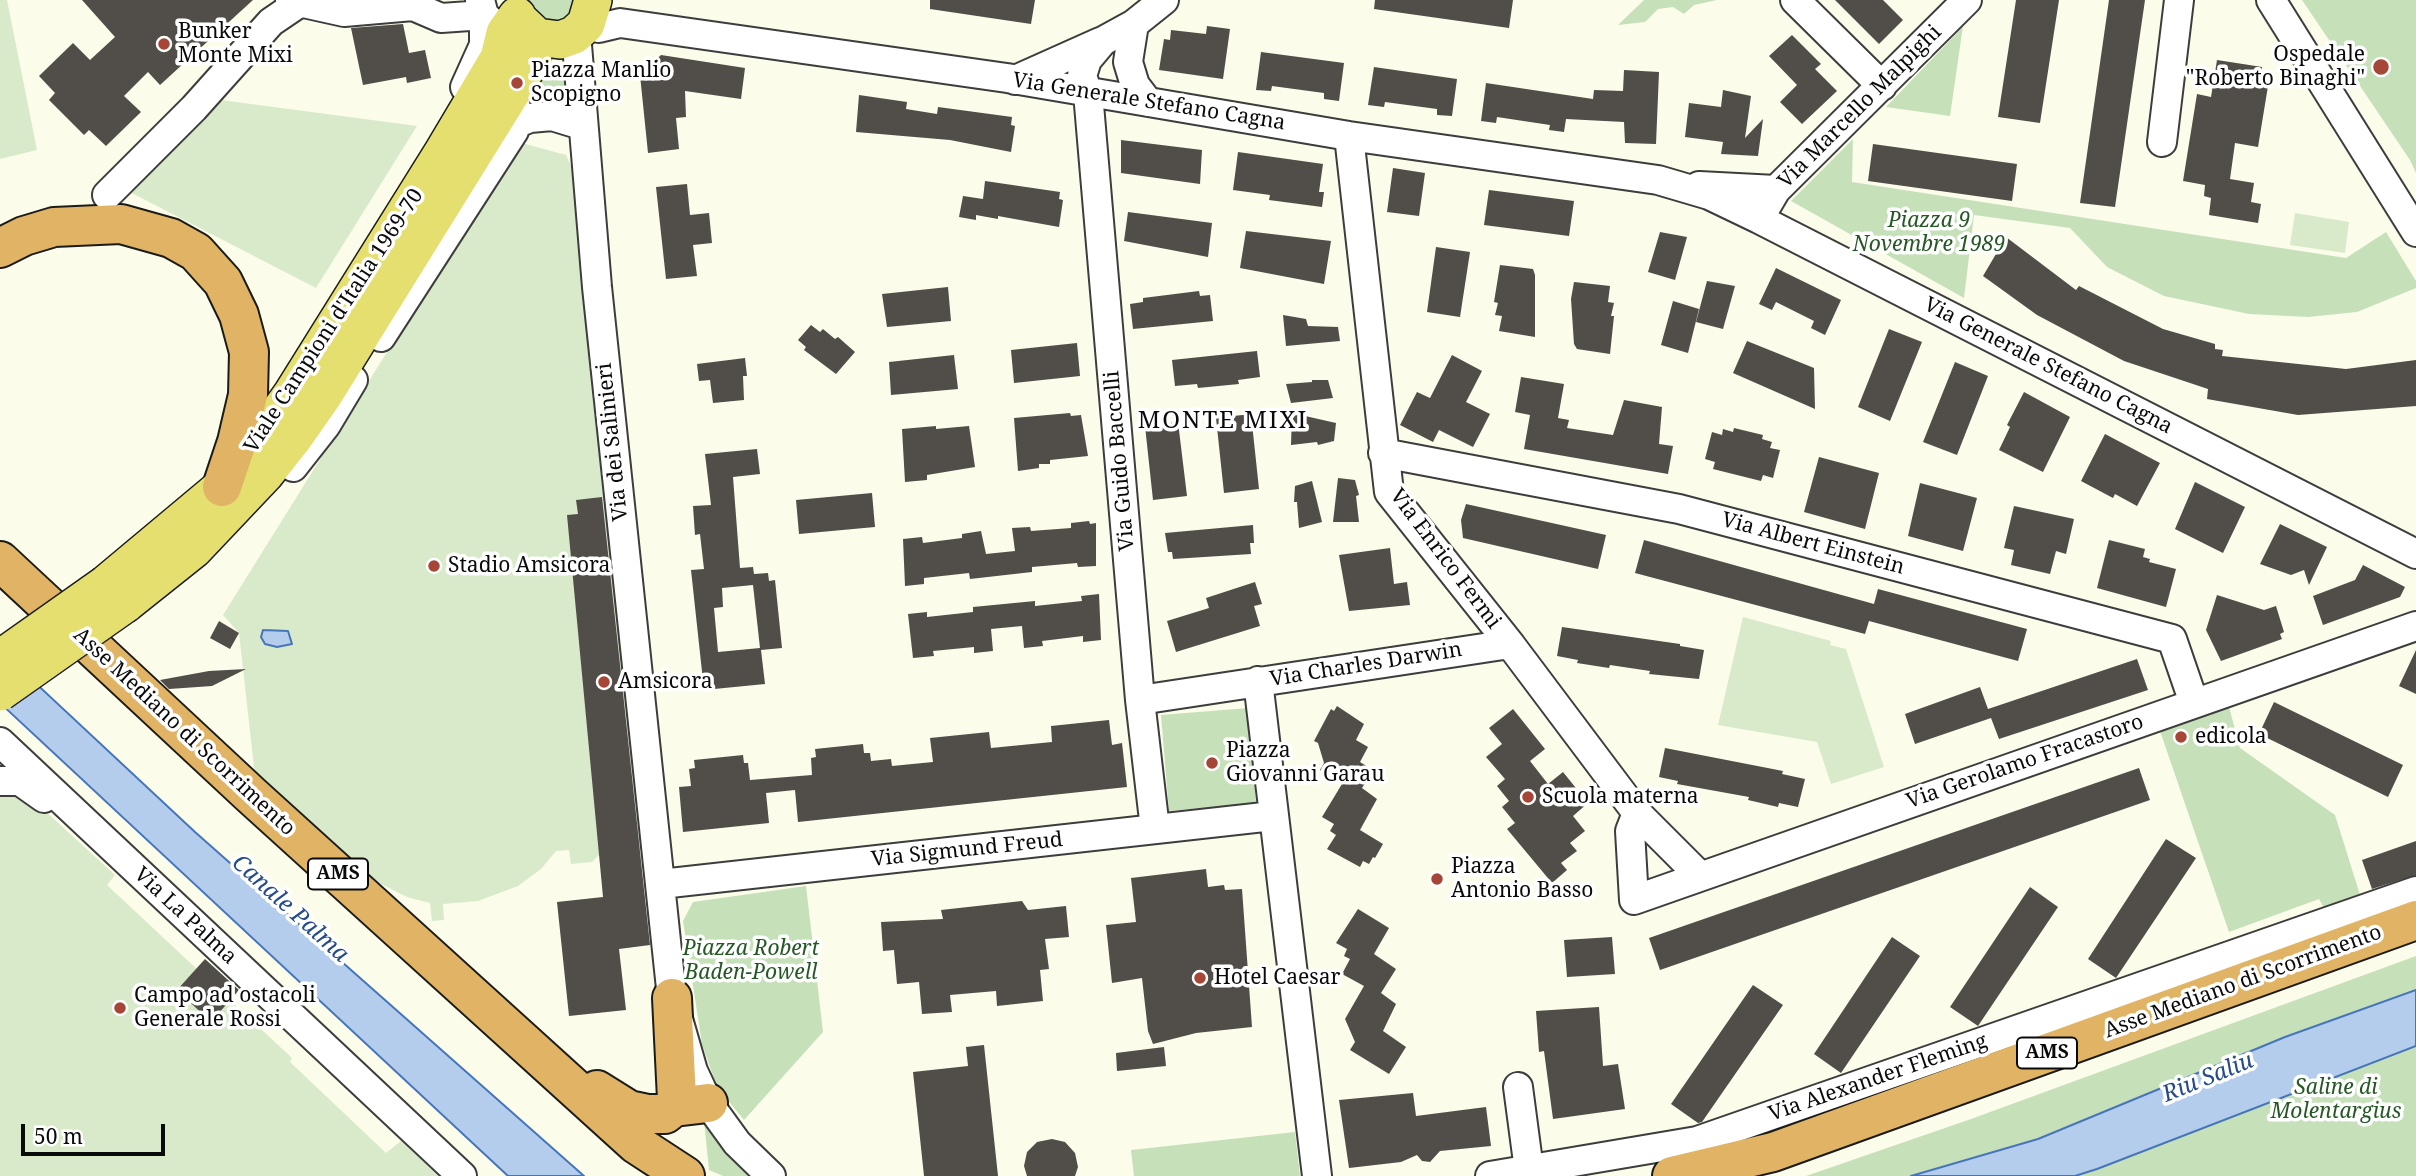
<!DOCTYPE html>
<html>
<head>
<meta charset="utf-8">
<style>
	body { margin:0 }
	#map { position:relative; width:2416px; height:1176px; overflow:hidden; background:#fcfcea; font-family:"Noto Serif",serif }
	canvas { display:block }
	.scale { position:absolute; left:21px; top:1124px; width:144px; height:32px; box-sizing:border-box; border:4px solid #0a0a0a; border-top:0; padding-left:9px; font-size:21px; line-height:24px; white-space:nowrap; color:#0a0a0a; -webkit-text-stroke:5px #fff; paint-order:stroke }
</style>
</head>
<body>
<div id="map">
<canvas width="2416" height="1176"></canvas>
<div class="scale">50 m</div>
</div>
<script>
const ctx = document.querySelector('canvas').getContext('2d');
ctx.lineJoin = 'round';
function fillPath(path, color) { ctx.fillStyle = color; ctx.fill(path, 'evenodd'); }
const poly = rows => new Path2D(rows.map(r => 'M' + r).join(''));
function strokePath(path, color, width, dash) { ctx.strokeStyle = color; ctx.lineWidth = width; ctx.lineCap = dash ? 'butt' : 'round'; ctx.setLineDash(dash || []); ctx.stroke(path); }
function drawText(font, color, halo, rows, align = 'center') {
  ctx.font = font + ' "Noto Serif",serif'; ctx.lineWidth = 7; ctx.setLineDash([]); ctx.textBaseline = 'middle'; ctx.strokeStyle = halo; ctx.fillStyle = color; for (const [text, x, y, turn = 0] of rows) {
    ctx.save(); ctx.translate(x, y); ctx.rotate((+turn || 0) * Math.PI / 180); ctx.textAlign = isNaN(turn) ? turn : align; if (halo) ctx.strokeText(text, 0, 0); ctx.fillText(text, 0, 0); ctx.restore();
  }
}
fillPath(poly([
	[522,0,585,0,555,33],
	[1644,0,1717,0,1694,5,1684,14,1673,7,1658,9,1645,22,1618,25],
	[2302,0,2416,0,2416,173,2410,160],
	[1963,26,1950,116,1886,107,1955,35],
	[549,72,558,74,567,82,570,109,535,108,533,89,541,74],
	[1853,139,1852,182,2346,258,2386,232,2416,281,2416,288,2357,312,2308,317,2249,314,2164,296,2107,267,2070,228,1974,215,1964,298,1791,201],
	[2229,707,2240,748,2335,815,2361,898,2325,910,2319,899,2229,932,2160,731],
	[1248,708,1256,803,1169,811,1161,715],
	[806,886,823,1032,744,1120,717,1087,702,1044,683,921,693,902],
	[2416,956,2416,1176,1806,1176,1971,1119],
	[704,1121,752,1176,723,1176,709,1170],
	[1295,1132,1300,1176,1134,1176,1131,1150]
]), '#c6e1b9');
fillPath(poly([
	[0,0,7,0,37,150,0,159],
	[221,100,417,126,316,288,124,189],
	[518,142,566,155,571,166,643,848,600,854,592,862,571,864,569,850,556,851,541,869,518,886,478,901,443,904,444,920,432,921,430,903,407,897,379,883,323,838,255,776,239,633,223,615],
	[2295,213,2349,222,2345,253,2290,245],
	[1743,617,1831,641,1830,645,1846,649,1884,767,1831,784,1817,742,1718,725],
	[0,790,31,798,115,875,107,885,292,1058,290,1062,386,1153,401,1141,438,1176,0,1176]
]), '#d8eac9');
const water = poly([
	[263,630,288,631,292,644,277,647,265,644,261,637,263,630],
	[0,650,195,832,584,1176,508,1176,0,703,0,650],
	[2416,990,2416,1046,2097,1169,2075,1176,1911,1176,2038,1139,2285,1037,2416,990]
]);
fillPath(water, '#b5cded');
strokePath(water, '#4676b9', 2);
fillPath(poly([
	[82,0,253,0,160,85,148,72,124,96,141,112,106,146,89,130,84,135,49,100,55,93,39,76,73,43,90,60,115,37],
	[930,0,1035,0,1031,24,930,9],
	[1375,0,1513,0,1509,28,1374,9],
	[1835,0,1883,0,1903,20,1879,44],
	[2016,0,2059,0,2040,123,1998,117],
	[2109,0,2145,0,2115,207,2080,203],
	[403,24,409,53,425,50,431,78,407,83,406,77,363,85,351,28],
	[1207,26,1230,29,1223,79,1159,70,1164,39,1170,40,1171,30,1206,34],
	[1792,35,1821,64,1815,69,1837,91,1802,124,1780,102,1797,85,1769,56],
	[1261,52,1344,63,1339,101,1324,99,1324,93,1272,86,1271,91,1256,90],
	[661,55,745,68,741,99,685,91,686,117,676,118,679,149,648,153,640,75],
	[2217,60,2262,67,2260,79,2269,80,2258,147,2235,143,2230,179,2254,183,2251,202,2261,204,2258,223,2209,215,2211,198,2204,196,2205,185,2183,181,2197,94,2211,97],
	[1374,67,1457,79,1452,116,1437,115,1437,109,1385,102,1384,107,1368,105],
	[1624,70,1659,72,1656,144,1625,143,1624,122,1566,119,1564,132,1549,130,1550,125,1497,117,1496,123,1481,121,1486,83,1593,99,1594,90,1623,91],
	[1723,90,1751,96,1745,138,1763,119,1758,156,1721,154,1723,142,1685,137,1689,103,1721,107],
	[859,95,907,102,906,109,937,114,938,107,1012,117,1011,125,1015,126,1011,152,950,140,856,132],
	[1121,140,1202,150,1200,184,1121,173],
	[1873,144,2017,164,2012,201,1868,181],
	[1238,152,1323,164,1319,192,1324,192,1322,207,1269,200,1270,195,1233,190],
	[1393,168,1425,173,1419,216,1387,212],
	[985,181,1060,192,1059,199,1063,200,1059,227,998,216,998,219,976,215,976,220,959,217,963,196,983,199],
	[687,184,690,215,709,213,712,243,693,245,697,276,666,279,656,187],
	[1489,190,1574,201,1569,236,1484,225],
	[1128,212,1212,223,1208,257,1124,241],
	[1246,231,1331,241,1324,284,1240,268],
	[1660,232,1687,237,1675,280,1648,272],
	[2006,237,2076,290,2079,286,2163,329,2215,344,2215,349,2223,350,2222,356,2346,369,2416,360,2416,406,2298,415,2207,399,2208,389,2124,361,2037,315,1983,276],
	[1436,247,1470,252,1460,317,1427,312],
	[1500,265,1533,269,1535,275,1535,337,1499,331,1502,316,1495,315,1498,303,1494,302],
	[1776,268,1841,300,1825,335,1811,328,1814,321,1776,302,1772,310,1759,304],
	[1707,281,1735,286,1723,329,1696,322],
	[1574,282,1610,286,1608,302,1614,303,1611,316,1614,316,1610,354,1577,349,1574,344,1571,299],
	[948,287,951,321,887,327,882,294],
	[1199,291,1200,296,1210,295,1213,321,1133,329,1130,304,1143,302,1143,298],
	[1673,301,1699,309,1688,353,1661,345],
	[1283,315,1306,319,1308,326,1338,327,1340,341,1286,346],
	[811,325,820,332,823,329,835,339,838,337,855,352,836,374,804,350,806,347,798,340],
	[1889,329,1922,342,1890,421,1858,407],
	[1747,341,1814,368,1815,409,1733,373],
	[1077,343,1080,376,1014,383,1011,350],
	[1257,351,1260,377,1238,380,1239,384,1198,388,1197,384,1175,386,1172,360],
	[954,355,958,389,891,395,889,362],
	[1452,355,1482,371,1466,402,1490,414,1473,447,1439,430,1433,442,1400,425,1417,392,1430,398],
	[745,358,747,376,743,376,744,400,713,403,710,380,699,381,697,364],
	[1955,362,1988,376,1957,455,1923,442],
	[1521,377,1564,384,1558,418,1569,420,1567,428,1613,435,1624,400,1662,407,1659,444,1673,446,1668,474,1524,449,1530,415,1515,412],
	[1312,380,1328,380,1333,398,1291,403,1286,384,1312,382],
	[2024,392,2070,417,2043,472,1999,450,2010,427,2007,425],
	[1070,413,1071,416,1081,415,1088,456,1050,460,1050,464,1039,464,1039,468,1018,471,1014,418],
	[1292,413,1336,423,1334,441,1318,445,1317,442,1291,445],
	[1251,414,1259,489,1224,493,1216,418],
	[1178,422,1187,496,1153,500,1145,426],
	[936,426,936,429,969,426,975,467,927,475,927,480,905,482,902,429],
	[1734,428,1763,435,1762,439,1772,442,1770,448,1780,450,1773,478,1763,475,1761,481,1713,469,1715,462,1705,459,1712,432,1722,435,1723,429,1733,432],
	[2105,434,2160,463,2137,506,2115,494,2113,498,2081,481],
	[757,449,760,474,733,477,740,568,753,567,754,574,768,573,769,581,775,580,782,648,761,650,765,684,704,690,691,570,704,569,700,534,695,535,693,506,711,505,705,454],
	[753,585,760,648,718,652,714,608,723,607,722,588],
	[1819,457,1879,473,1865,529,1804,512],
	[1338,478,1355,480,1359,495,1356,496,1359,522,1333,522],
	[1312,481,1322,522,1299,528,1297,502,1294,502,1295,486],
	[2195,482,2245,507,2223,553,2175,529],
	[1920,483,1977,498,1963,551,1908,536],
	[872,493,875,527,799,534,796,500],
	[602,497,650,945,619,949,626,1010,569,1016,557,902,603,897,567,515,578,514,576,500],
	[1466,504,1606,535,1598,569,1463,538,1461,520],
	[2014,506,2074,519,2066,554,2056,551,2050,574,2011,565,2014,550,2004,548],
	[1089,521,1090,524,1096,523,1096,566,1078,567,1077,563,1032,567,1032,572,970,579,969,573,924,578,924,584,905,586,903,539,922,537,923,543,962,538,962,534,981,531,986,554,1015,551,1012,528,1030,527,1031,531,1071,528,1071,523],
	[2280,524,2327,547,2309,585,2304,570,2291,575,2260,564],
	[1253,525,1254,543,1250,543,1251,554,1173,559,1172,552,1168,552,1165,533],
	[1644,540,1874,604,1878,589,2027,629,2018,661,1869,621,1865,634,1635,573],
	[2109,540,2145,549,2143,557,2150,559,2149,562,2176,569,2166,607,2097,588],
	[1390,548,1394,584,1407,582,1410,605,1349,611,1339,555],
	[2363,565,2405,587,2400,597,2323,625,2313,596,2355,580],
	[1255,582,1262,604,1254,606,1260,626,1176,652,1167,621,1209,608,1206,598],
	[1099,594,1101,640,1083,642,1083,636,1042,641,1043,646,1024,648,1022,626,991,629,993,651,974,653,974,647,933,651,934,656,913,658,908,614,927,612,927,617,973,612,973,607,1035,601,1035,606,1082,601,1081,596],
	[2217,595,2264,610,2276,606,2284,632,2280,634,2282,639,2221,661,2206,630],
	[219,621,239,633,230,649,210,638],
	[1562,627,1680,644,1680,646,1704,650,1699,679,1649,674,1650,671,1610,665,1609,668,1577,663,1578,660,1557,656],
	[2416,650,2416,694,2399,686],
	[2137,659,2148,690,1999,739,1991,718,1915,744,1905,714,1980,687,1988,709],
	[246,669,212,686,169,689,160,680,209,671],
	[2274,702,2403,765,2388,797,2259,734],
	[1337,706,1364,724,1356,740,1368,747,1360,762,1373,770,1362,788,1377,799,1360,830,1383,844,1375,858,1373,857,1369,864,1363,861,1360,867,1327,849,1336,835,1330,831,1334,824,1322,817,1342,784,1320,770,1324,763,1318,743,1314,741,1331,709,1334,711],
	[1513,709,1545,749,1530,761,1548,784,1563,772,1588,803,1573,816,1585,831,1570,843,1577,851,1561,863,1567,870,1552,883,1507,829,1515,823,1502,807,1509,801,1497,786,1505,779,1486,757,1502,744,1489,728],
	[1109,720,1112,745,1122,743,1127,787,798,822,795,790,766,793,769,823,683,832,679,787,691,786,689,769,695,768,694,760,743,755,744,763,748,763,750,780,812,775,811,758,816,757,815,749,863,744,864,753,870,753,871,761,891,759,892,766,933,762,930,738,989,732,991,748,1052,742,1051,726],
	[1665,748,1783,771,1782,774,1805,779,1798,807,1779,803,1778,807,1748,800,1749,797,1677,784,1678,781,1659,777],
	[2139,768,2150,800,1660,970,1649,938],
	[2166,839,2196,858,2116,978,2088,959],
	[2416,841,2416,875,2372,889,2362,860],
	[1206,869,1208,887,1224,885,1225,890,1242,889,1252,1027,1196,1033,1153,1044,1148,1031,1142,978,1112,983,1106,925,1136,922,1131,878],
	[2030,887,2058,907,1978,1026,1950,1007],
	[1022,901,1028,910,1066,906,1069,937,1045,939,1049,969,1040,970,1043,1001,997,1006,996,991,950,995,952,1012,922,1014,919,982,897,984,894,950,883,951,881,922,943,919,941,910],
	[1358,909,1389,928,1374,954,1396,969,1381,993,1396,1004,1383,1031,1406,1047,1389,1074,1350,1050,1355,1042,1345,1019,1364,986,1342,974,1350,959,1344,956,1347,949,1336,943],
	[1612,937,1615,974,1567,977,1564,940],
	[1892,937,1920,956,1841,1073,1814,1054],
	[205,959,239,990,211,1022,177,990],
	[1753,985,1783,1005,1702,1122,1698,1123,1671,1104],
	[1599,1007,1603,1066,1618,1064,1625,1109,1553,1119,1544,1051,1539,1052,1536,1011],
	[984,1045,998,1176,924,1176,913,1072,968,1066,966,1047],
	[1164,1047,1166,1066,1117,1071,1116,1053],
	[1413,1093,1416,1116,1486,1107,1491,1146,1440,1151,1430,1162,1422,1161,1417,1155,1401,1162,1349,1168,1339,1100],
	[1052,1139,1065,1142,1075,1153,1078,1167,1075,1176,1027,1176,1024,1166,1027,1152,1037,1142]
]), '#514d48');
const minor = poly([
	[290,0,344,12,413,6,441,18,484,15,497,27],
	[1795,0,1882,86],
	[2271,0,2416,232],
	[586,24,599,28,620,23,1007,78,1349,136,1658,180,1709,195,1759,219,2416,554],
	[1134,24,1128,62,1135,85,1148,102],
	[576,33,597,287,672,998,693,1071,708,1103,737,1143,771,1176],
	[1015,80,1100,42],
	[465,87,484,45,484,15,480,0],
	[515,124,530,118,552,116,575,123,582,99],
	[1349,136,1389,492,1510,644,1637,813,1700,876],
	[2162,142,2179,0],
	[1699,186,1776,190],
	[107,195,194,108,271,22,299,3],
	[1759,219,1776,190,1967,0],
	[381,337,514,131,517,116,513,89],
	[1383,453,1679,509,2172,639,2194,703],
	[293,467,326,425,353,380],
	[1258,681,1317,1176],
	[1140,700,1510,644],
	[0,742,462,1176],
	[0,781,20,781,44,798],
	[1637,813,1630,831,1634,900,2416,626],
	[1155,829,1140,700,1088,93,1082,76,1087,60,1103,41,1134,24,1164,0],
	[661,884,1273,816],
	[1518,1087,1529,1170],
	[1490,1176,1697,1141,2416,891]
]);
const major = poly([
	[520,21,537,37,560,40,574,35,586,24,593,0],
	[106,584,222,487,257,443,292,394,443,152,499,58,505,33,517,16],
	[125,604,194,549,265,474,295,436,323,396,531,61,537,37]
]);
const highway = poly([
	[0,248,24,236,54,227,121,224,171,238,196,252,223,282,239,315,249,352,248,395,237,442,222,487],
	[0,561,251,795,636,1144,685,1176],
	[672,998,677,1099,674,1107],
	[597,1090,629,1110,648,1114,665,1114,674,1107,708,1103],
	[1672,1176,1773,1152,2416,920]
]);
strokePath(minor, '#3d3d3d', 32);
strokePath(major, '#1b1b1b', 40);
strokePath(highway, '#1b1b1b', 42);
strokePath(minor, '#fff', 28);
strokePath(major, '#e5df70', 37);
strokePath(highway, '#e0b464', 38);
const majorBridge = poly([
	[0,659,106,584],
	[0,692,125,604]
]);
strokePath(majorBridge, '#1b1b1b', 40, []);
strokePath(majorBridge, '#e5df70', 37);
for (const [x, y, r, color] of [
	[164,44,7,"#a64636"],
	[2381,67,9,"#a64636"],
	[517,83,7,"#a64636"],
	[434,566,7,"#a64636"],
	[604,682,7,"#a64636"],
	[2181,737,7,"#a64636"],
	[1212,763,7,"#a64636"],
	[1528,797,7,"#a64636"],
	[1437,879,7,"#a64636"],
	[1200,978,7,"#a64636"],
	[120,1008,7,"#a64636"]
]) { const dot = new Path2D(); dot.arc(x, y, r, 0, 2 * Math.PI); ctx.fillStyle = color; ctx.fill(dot); strokePath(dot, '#fff', 2.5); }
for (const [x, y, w] of [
	[338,874,60],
	[2047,1053,60]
]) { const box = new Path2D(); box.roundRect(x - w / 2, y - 15.5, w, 31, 5); ctx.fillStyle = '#fff'; ctx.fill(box); strokePath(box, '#0a0a0a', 2); }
drawText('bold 19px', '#0a0a0a', null, [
	["AMS",338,874],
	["AMS",2047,1053]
]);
drawText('21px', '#0a0a0a', '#fff', [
	["Bunker",178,32],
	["Monte Mixi",178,56],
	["Ospedale",2365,55,"right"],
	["\"Roberto Binaghi\"",2365,79,"right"],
	["Piazza Manlio",531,71],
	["Scopigno",531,95],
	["Stadio Amsicora",448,566],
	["Amsicora",618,682],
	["edicola",2195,737],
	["Piazza",1226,751],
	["Giovanni Garau",1226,775],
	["Scuola materna",1542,797],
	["Piazza",1451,867],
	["Antonio Basso",1451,891],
	["Hotel Caesar",1214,978],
	["Campo ad ostacoli",134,996],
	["Generale Rossi",134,1020]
], 'left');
drawText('21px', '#0a0a0a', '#fff', [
	["Via Generale Stefano Cagna",1149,102,9],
	["Via Marcello Malpighi",1860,107,-45],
	["Viale Campioni d'Italia 1969-70",334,321,-57],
	["Via Generale Stefano Cagna",2048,366,27],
	["Via dei Salinieri",613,442,-96],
	["Via Guido Baccelli",1120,461,-95],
	["Via Albert Einstein",1813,544,15],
	["Via Enrico Fermi",1445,559,53],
	["Via Charles Darwin",1366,665,-9],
	["Asse Mediano di Scorrimento",184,732,43],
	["Via Gerolamo Fracastoro",2025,762,-19],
	["Via Sigmund Freud",967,850,-6],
	["Via La Palma",185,916,43],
	["Asse Mediano di Scorrimento",2243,982,-20],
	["Via Alexander Fleming",1878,1078,-19]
]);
drawText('italic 21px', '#255824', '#fff', [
	["Piazza 9",1929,221],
	["Novembre 1989",1929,245],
	["Piazza Robert",751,949],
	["Baden-Powell",751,973],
	["Saline di",2336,1088],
	["Molentargius",2336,1112]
]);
drawText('italic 23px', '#254b89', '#fff', [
	["Canale Palma",290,909,42],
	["Riu Saliu",2208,1078,-22]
]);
ctx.letterSpacing = '2px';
drawText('24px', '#0a0a0a', '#fff', [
	["MONTE MIXI",1223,421]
]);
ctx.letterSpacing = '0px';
</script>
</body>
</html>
